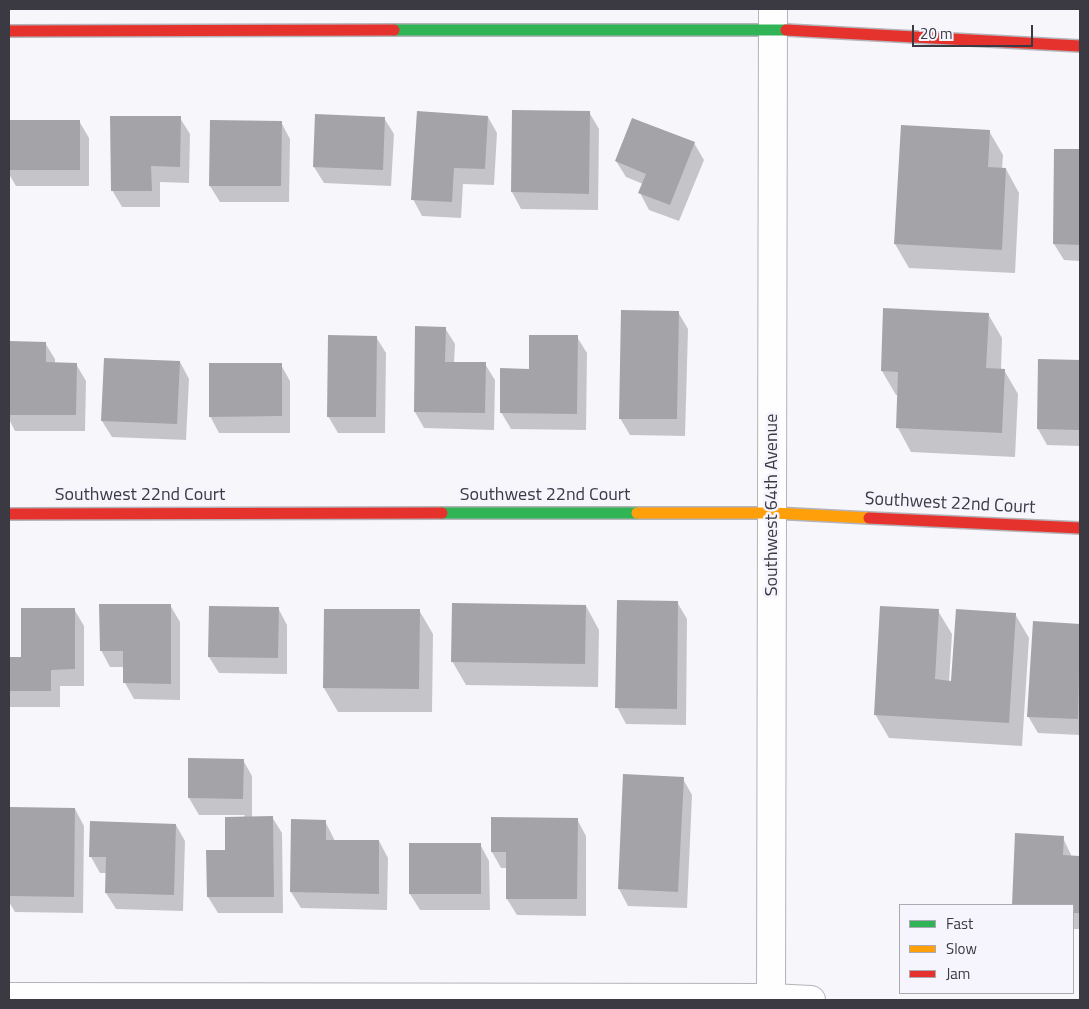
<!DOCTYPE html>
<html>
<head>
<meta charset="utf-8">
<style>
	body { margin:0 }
	#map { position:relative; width:1089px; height:1009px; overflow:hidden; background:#f7f6fb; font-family:"Titillium Web",sans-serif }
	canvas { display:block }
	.frame { position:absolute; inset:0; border:10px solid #3b3941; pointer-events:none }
	.legend { position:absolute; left:899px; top:904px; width:175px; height:90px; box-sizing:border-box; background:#f6f4fd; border:1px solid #aba9b2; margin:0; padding:6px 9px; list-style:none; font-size:15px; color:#3b3941 }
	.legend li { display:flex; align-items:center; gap:10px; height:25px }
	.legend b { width:25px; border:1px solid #aba9b2 }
	.scale { position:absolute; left:912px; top:25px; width:121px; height:22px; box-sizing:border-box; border:2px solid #3b3941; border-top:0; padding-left:6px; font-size:15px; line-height:18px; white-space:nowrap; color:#3b3941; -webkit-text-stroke:4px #f6f4fd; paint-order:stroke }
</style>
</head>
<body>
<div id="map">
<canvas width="1089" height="1009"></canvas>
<div class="frame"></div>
<ul class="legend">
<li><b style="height:6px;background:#30b455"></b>Fast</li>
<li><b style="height:6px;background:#ff9f0a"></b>Slow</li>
<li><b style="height:6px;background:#e5322d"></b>Jam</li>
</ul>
<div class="scale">20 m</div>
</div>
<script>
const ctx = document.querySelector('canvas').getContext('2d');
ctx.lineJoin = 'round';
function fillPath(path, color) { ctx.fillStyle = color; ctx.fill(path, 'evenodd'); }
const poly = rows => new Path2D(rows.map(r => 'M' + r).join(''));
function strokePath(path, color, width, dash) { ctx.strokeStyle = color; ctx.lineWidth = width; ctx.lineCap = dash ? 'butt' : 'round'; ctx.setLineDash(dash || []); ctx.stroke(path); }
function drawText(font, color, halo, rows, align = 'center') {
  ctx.font = font + ' "Titillium Web",sans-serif'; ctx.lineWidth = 5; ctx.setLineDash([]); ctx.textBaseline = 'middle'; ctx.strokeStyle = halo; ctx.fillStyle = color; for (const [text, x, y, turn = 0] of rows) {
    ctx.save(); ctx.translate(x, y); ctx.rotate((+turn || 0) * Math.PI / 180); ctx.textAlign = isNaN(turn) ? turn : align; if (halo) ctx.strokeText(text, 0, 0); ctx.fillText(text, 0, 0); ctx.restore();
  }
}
fillPath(poly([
	[513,111,589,112,599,129,598,210,521,209,512,192],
	[488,117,497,133,494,185,463,184,461,218,422,216,413,199],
	[180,118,190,134,189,183,160,182,160,207,122,207,112,190],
	[384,118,394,134,391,186,324,183,314,167],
	[633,120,694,143,704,160,679,221,649,210,640,193,643,184,626,177,616,161],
	[9,121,79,121,89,138,89,186,16,186,9,174],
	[281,122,290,139,289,202,220,202,210,186],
	[989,131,1003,155,1002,169,1006,169,1019,193,1015,273,909,268,895,244],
	[1056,150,1080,151,1080,261,1064,260,1054,244],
	[884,310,988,314,1002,338,1001,370,1004,370,1018,394,1015,457,911,452,898,428,899,395,896,395,882,371],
	[678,312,688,329,685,436,630,435,620,418],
	[445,328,455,344,454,363,485,364,495,380,494,430,424,428,415,412],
	[376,337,386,353,385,433,338,433,328,416],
	[577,337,587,353,586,430,511,429,501,412,530,370],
	[9,343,45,343,55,359,55,364,76,364,86,381,85,431,15,431,9,419],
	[1040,361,1080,362,1080,446,1047,445,1038,429],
	[180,362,189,379,186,440,112,437,102,421],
	[281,365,290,381,290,433,219,433,210,416],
	[677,602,687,619,686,725,626,724,617,707],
	[170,605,180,622,180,700,134,699,125,683,125,667,110,667,101,650],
	[586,606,599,630,598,687,466,685,452,661],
	[278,608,287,625,287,674,219,673,209,657],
	[74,609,84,626,84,686,60,686,60,707,9,707,9,658,22,658],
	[419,610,433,634,432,712,338,712,324,688],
	[938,611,952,634,949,682,952,682,1015,614,1029,638,1022,746,889,738,875,714],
	[1034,622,1080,625,1080,735,1038,733,1028,716],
	[190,759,243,760,252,776,252,817,272,817,282,833,283,913,218,913,208,897,226,851,245,815,199,815,189,798],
	[625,775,683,779,692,795,687,908,628,906,619,889],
	[9,808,75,809,84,826,83,913,15,912,9,902],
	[577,819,586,836,586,916,517,915,507,899,508,868,501,868,492,852],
	[325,821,335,841,379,841,388,858,387,910,301,908,291,892],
	[176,825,185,841,183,911,116,909,106,893,107,873,100,873,91,857],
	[1016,835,1063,838,1072,857,1080,857,1080,929,1073,929,1073,905,1013,905],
	[480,844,489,861,490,910,420,910,410,894]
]), '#0003');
fillPath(poly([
	[512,110,590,111,589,194,511,192],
	[417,111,488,116,485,169,454,168,452,202,411,200],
	[315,114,385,117,383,170,313,167],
	[110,116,181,116,180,167,151,166,152,191,111,191],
	[632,118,695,142,670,205,638,193,646,174,615,161],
	[9,120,80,120,80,170,9,170],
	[210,120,282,121,281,186,209,186],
	[901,125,990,130,988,167,1006,168,1002,250,894,244],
	[1054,149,1080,149,1080,245,1053,244],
	[883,308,989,313,986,368,1005,369,1002,433,896,428,898,372,881,371],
	[621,310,679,311,677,419,619,419],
	[415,326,446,327,445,362,486,362,485,413,414,412],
	[328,335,377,336,376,417,327,417],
	[529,335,578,335,577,414,500,413,500,368,529,369],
	[9,341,46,342,46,362,77,363,76,415,9,415],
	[104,358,180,361,177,424,101,421],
	[1038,359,1080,360,1080,430,1037,429],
	[209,363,282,363,282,416,209,417],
	[617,600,678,601,677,709,615,708],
	[452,603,586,605,585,664,451,662],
	[99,604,171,604,171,684,123,683,123,651,100,651],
	[209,606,279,607,278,658,208,657],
	[880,606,939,609,935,679,951,681,956,609,1016,613,1009,723,874,715],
	[21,608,75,608,75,669,51,670,51,691,9,691,9,657,21,657],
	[324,609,420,609,419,689,323,688],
	[1033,621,1080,624,1078,719,1027,717],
	[188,758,244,759,243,799,188,798],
	[623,774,684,777,678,892,618,889],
	[9,807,75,808,74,897,9,896],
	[273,816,274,897,207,897,206,850,225,850,225,817],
	[491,817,578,818,577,899,506,899,506,852,491,852],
	[291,819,326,820,326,840,379,840,379,894,290,892],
	[90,821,176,824,174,895,105,893,106,857,89,857],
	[1015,833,1064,836,1063,855,1080,856,1080,913,1073,913,1073,905,1012,905],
	[409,843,481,843,481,894,409,894]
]), '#a3a3a8');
const street = poly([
	[9,997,771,998,811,1000],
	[771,1000,773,9]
]);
const fast = poly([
	[394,30,786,30],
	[442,513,637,513]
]);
const slow = poly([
	[637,513,774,513,869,518]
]);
const jam = poly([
	[786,30,1080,46],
	[9,31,394,30],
	[9,514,442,513],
	[869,518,1080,528]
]);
strokePath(street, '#b4b3b9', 30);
strokePath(fast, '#b4b3b9', 14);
strokePath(slow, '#b4b3b9', 14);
strokePath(jam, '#b4b3b9', 14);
strokePath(street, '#fefefe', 28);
strokePath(fast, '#30b455', 11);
strokePath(slow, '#ff9f0a', 11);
strokePath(jam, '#e5322d', 11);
drawText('18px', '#3b3941', '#f6f4fd', [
	["Southwest 22nd Court",140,496],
	["Southwest 22nd Court",545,496],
	["Southwest 22nd Court",950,504,3],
	["Southwest 64th Avenue",773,505,-90]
]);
</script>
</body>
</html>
